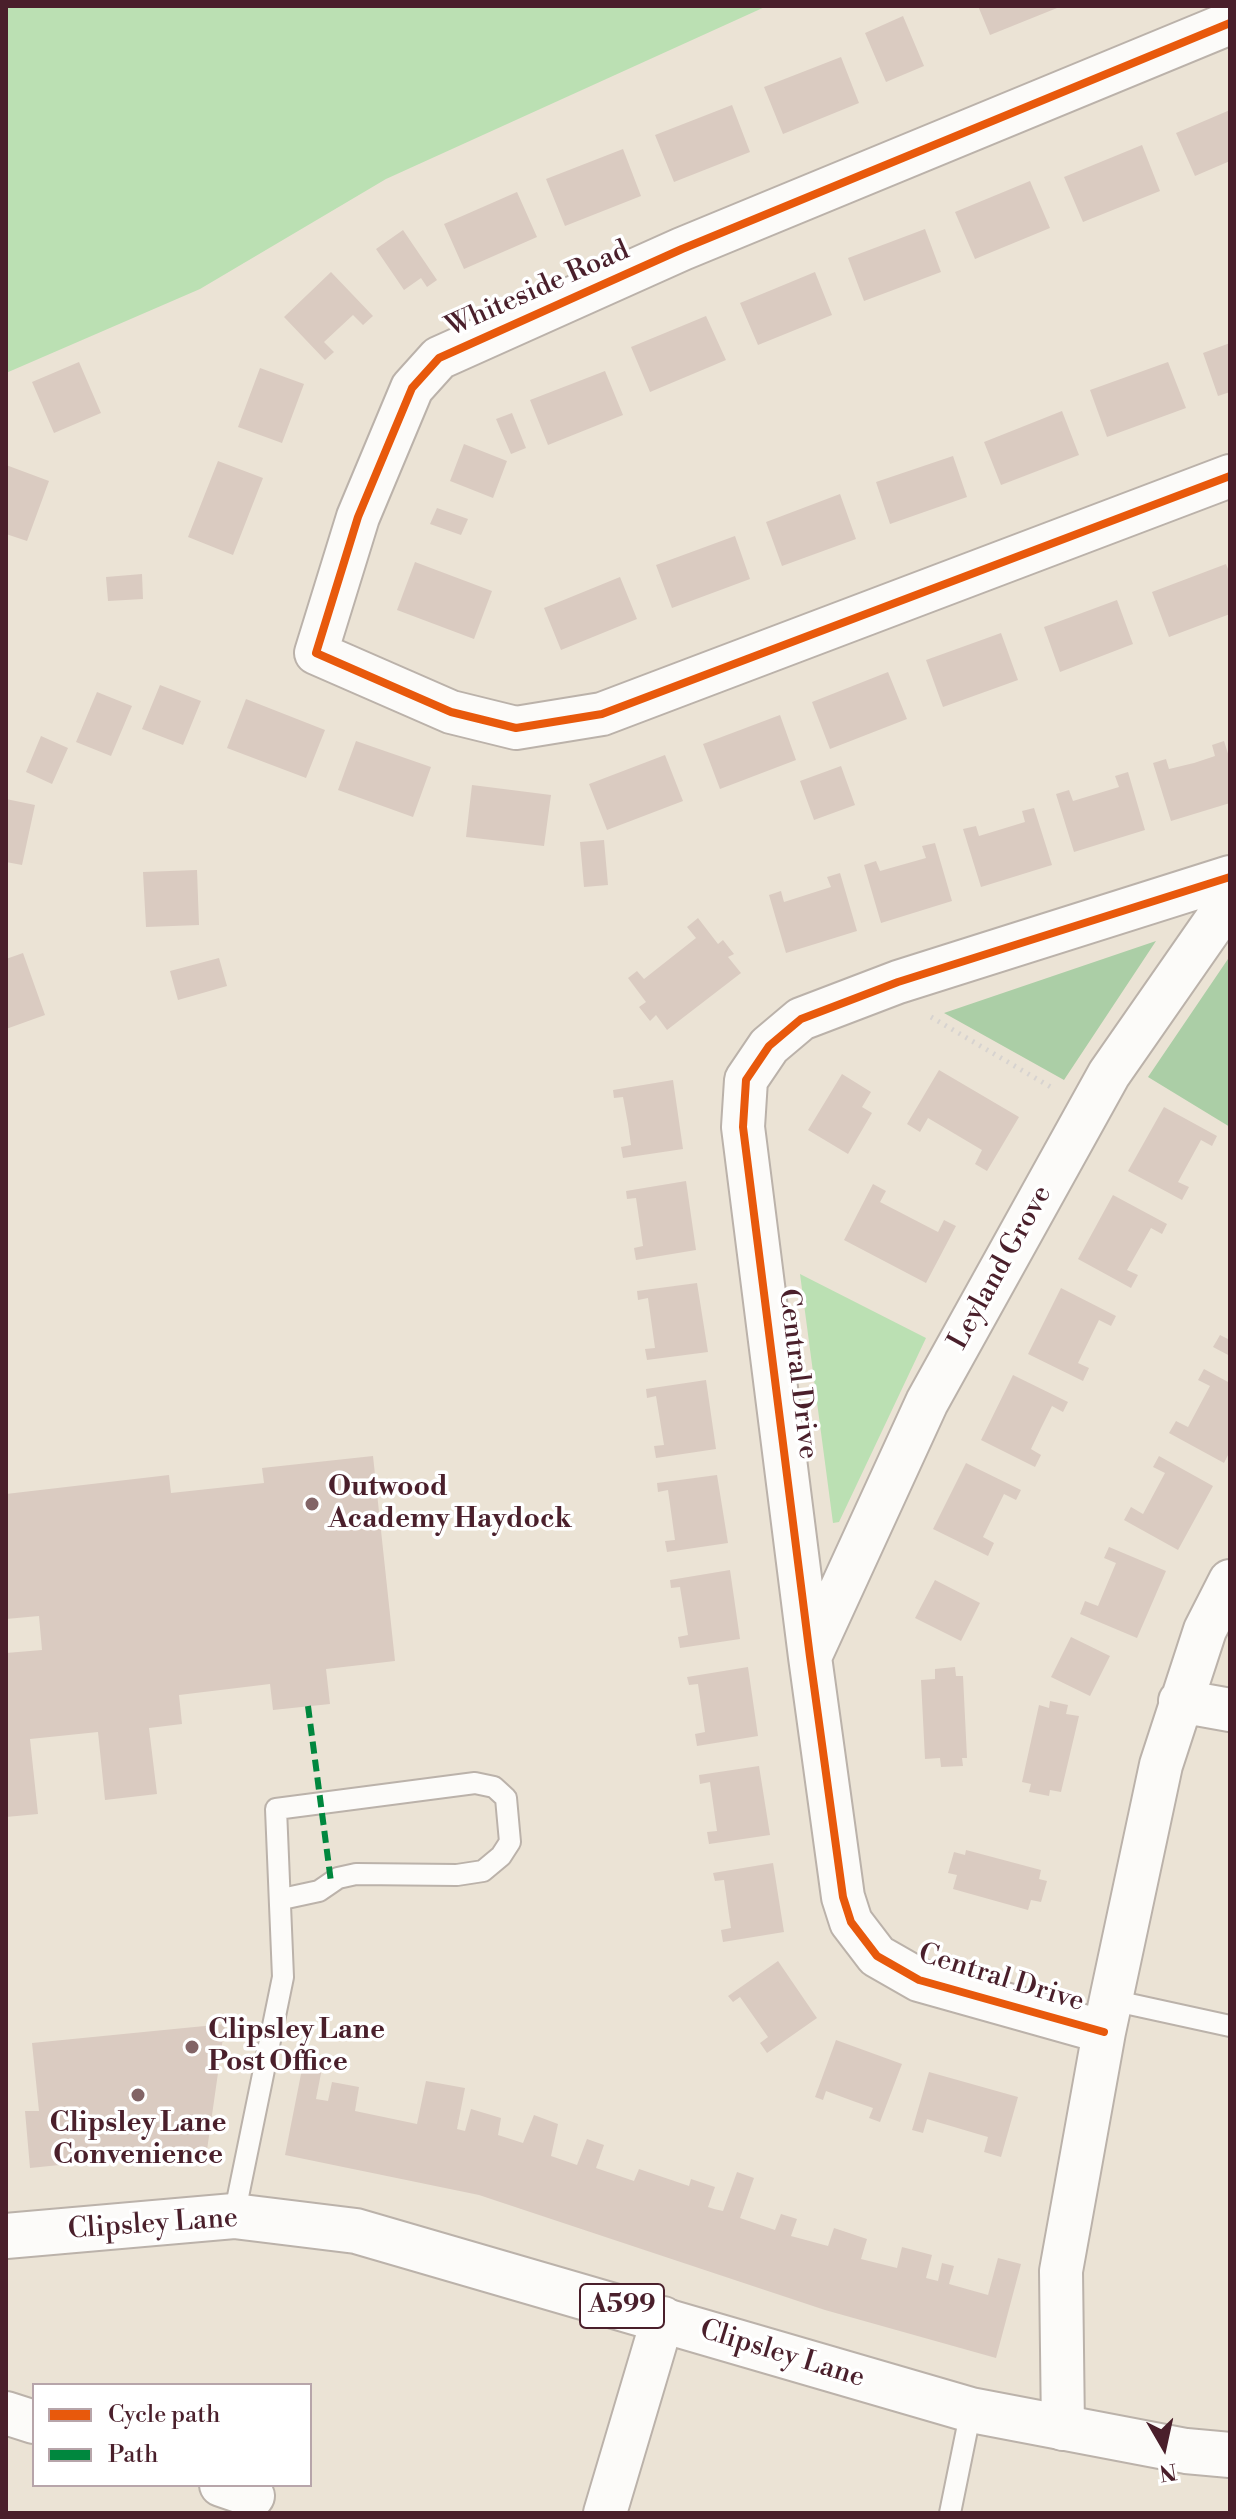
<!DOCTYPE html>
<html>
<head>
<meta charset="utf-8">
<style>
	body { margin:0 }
	#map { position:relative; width:1236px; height:2519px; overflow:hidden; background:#ebe3d5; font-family:"Libre Bodoni",serif }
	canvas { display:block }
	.frame { position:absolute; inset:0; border:8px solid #4a1f2b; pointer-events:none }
	.legend { position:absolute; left:32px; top:2383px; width:280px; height:104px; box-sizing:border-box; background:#fff; border:2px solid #b7a5aa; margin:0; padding:10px 14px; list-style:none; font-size:24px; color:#4a1f2b }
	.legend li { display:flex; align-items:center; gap:16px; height:40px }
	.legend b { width:40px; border:2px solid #b7a5aa }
	.north { position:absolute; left:1124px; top:2407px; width:80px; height:80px; -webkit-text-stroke:6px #fff; paint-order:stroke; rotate:171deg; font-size:22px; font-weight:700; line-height:32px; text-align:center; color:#4a1f2b }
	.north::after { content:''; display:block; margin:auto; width:28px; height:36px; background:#4a1f2b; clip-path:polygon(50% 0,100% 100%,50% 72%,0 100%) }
</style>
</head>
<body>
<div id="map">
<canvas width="1236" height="2519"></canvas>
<div class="frame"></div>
<ul class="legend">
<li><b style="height:10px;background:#e8590c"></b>Cycle path</li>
<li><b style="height:10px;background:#00873e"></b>Path</li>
</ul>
<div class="north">N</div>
</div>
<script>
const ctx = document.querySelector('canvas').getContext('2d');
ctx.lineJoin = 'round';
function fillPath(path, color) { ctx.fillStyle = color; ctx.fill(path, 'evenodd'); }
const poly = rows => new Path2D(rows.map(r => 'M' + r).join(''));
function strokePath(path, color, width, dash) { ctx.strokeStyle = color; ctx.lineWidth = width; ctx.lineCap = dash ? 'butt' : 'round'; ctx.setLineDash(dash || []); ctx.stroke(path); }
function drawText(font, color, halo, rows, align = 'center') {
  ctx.font = font + ' "Libre Bodoni",serif'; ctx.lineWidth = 7; ctx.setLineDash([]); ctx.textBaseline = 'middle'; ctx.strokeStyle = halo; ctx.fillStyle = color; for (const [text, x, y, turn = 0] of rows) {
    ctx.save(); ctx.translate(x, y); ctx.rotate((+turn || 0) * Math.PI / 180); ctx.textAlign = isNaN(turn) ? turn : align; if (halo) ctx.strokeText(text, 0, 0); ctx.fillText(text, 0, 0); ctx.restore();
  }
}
fillPath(poly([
	[6,6,767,6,386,179,200,289,6,373],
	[800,1274,926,1338,839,1522,833,1523]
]), '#bbe0b3');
fillPath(poly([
	[1156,941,1064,1080,944,1013],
	[1230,956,1230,1127,1148,1077]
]), '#abcea6');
fillPath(poly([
	[978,6,1062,6,990,35],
	[903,16,924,66,886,82,865,33],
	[841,57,859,103,783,134,764,87],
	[732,105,750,152,674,182,655,135],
	[1230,110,1230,161,1195,176,1176,133],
	[1142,145,1160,191,1083,222,1064,177],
	[623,149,641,196,565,226,546,179],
	[1030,181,1050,228,975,259,955,212],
	[517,192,537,237,464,269,444,224],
	[925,229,941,272,864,301,848,258],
	[403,230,437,280,427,287,421,278,404,290,376,249],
	[331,272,373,316,363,325,353,315,339,328,324,342,334,352,325,360,284,317],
	[815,272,832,315,758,345,740,303],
	[706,316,726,360,650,392,631,347],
	[1230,343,1230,392,1218,396,1203,353],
	[79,362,101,413,54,433,32,382],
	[1168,362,1186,408,1107,437,1090,390],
	[260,368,304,384,282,443,238,427],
	[605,371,623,415,548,445,530,400],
	[1062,411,1079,455,1001,485,984,442],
	[512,413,526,448,511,454,496,419],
	[464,444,507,461,493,498,450,481],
	[953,456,967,497,890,524,876,482],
	[218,461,263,478,233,555,188,537],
	[6,465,49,481,27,541,6,534],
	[840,494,856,539,782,566,766,522],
	[437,508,468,519,461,535,430,524],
	[735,536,750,579,672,608,656,565],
	[415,562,492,591,474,639,397,610],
	[1226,564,1230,574,1230,614,1169,637,1152,592],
	[142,574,143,599,108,601,106,577],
	[620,577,637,619,561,650,544,608],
	[1117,600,1133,644,1060,672,1044,627],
	[1001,633,1018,680,943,707,926,660],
	[888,672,907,719,830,749,812,702],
	[160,685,201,701,183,745,142,729],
	[97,692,132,706,111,756,76,742],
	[246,699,325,730,306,778,227,748],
	[780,715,796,760,720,789,703,744],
	[41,736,68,748,52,784,26,772],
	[356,741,431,767,413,817,338,790],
	[1224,741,1230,760,1230,803,1171,821,1153,763,1166,759,1169,769,1194,763,1215,756,1212,745],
	[665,755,683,801,607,830,589,784],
	[841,766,855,805,814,820,800,781],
	[1128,772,1145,830,1074,852,1056,794,1069,790,1073,801,1119,787,1115,776],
	[472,785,551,795,544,846,466,837],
	[6,799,35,805,22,865,6,862],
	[1034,808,1052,865,981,887,963,829,976,826,979,836,1025,822,1022,811],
	[604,840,608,885,584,887,580,842],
	[935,843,952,901,881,923,864,865,876,861,880,871,926,858,922,846],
	[197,870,199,925,146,927,143,872],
	[840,873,857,931,786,953,769,895,781,891,784,902,809,894,831,887,827,877],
	[698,918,718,944,723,940,734,954,728,957,741,973,667,1030,656,1015,650,1021,639,1007,646,1002,628,978,637,971,644,979,696,938,687,927],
	[23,953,45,1015,6,1029,6,959],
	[219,958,227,986,178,1000,170,971],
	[939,1070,1019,1117,987,1171,975,1164,982,1150,928,1118,920,1132,907,1124],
	[842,1074,871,1092,862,1107,872,1113,848,1154,808,1130],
	[673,1080,683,1149,623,1158,621,1147,631,1145,628,1124,623,1097,614,1098,613,1090],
	[1164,1107,1217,1136,1212,1146,1201,1140,1178,1182,1189,1187,1182,1200,1128,1171],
	[686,1181,696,1250,636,1260,634,1248,643,1246,636,1198,627,1199,626,1191],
	[873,1184,886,1191,880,1202,938,1232,944,1220,956,1226,926,1283,844,1240],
	[1113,1195,1167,1224,1162,1234,1151,1228,1127,1270,1138,1275,1131,1288,1078,1259],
	[697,1283,708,1352,647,1360,645,1349,655,1348,648,1298,638,1300,637,1291],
	[1061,1288,1116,1316,1111,1326,1099,1320,1078,1363,1089,1368,1083,1381,1028,1354],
	[1220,1335,1230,1340,1230,1356,1213,1347],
	[1204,1369,1230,1383,1230,1451,1224,1463,1169,1433,1176,1421,1188,1427,1210,1386,1198,1380],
	[1013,1375,1068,1402,1063,1412,1052,1406,1041,1428,1031,1449,1041,1455,1035,1467,981,1440],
	[706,1380,716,1449,656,1458,654,1446,664,1445,656,1396,647,1398,646,1389],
	[373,1456,395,1661,326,1669,330,1704,273,1710,270,1684,179,1695,182,1724,149,1728,157,1794,105,1800,98,1732,30,1739,38,1814,6,1817,6,1653,42,1650,39,1616,6,1619,6,1494,169,1475,171,1493,264,1483,262,1468],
	[1159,1456,1213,1486,1178,1550,1124,1520,1131,1507,1143,1514,1165,1473,1153,1467],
	[966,1463,1021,1490,1016,1500,1004,1494,983,1537,994,1543,988,1556,933,1529],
	[717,1475,728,1543,667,1552,665,1541,675,1540,668,1490,658,1492,657,1483],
	[1109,1547,1166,1571,1137,1638,1080,1614,1085,1601,1098,1606,1116,1563,1104,1558],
	[730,1570,740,1639,680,1648,678,1637,688,1635,680,1587,671,1588,670,1580],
	[935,1580,980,1603,961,1641,915,1618],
	[1071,1637,1110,1656,1090,1696,1051,1677],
	[748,1667,758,1736,697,1746,695,1734,705,1732,702,1711,698,1684,689,1685,687,1677],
	[955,1667,956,1676,963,1676,967,1758,962,1758,963,1766,941,1767,940,1758,925,1759,921,1680,935,1679,935,1669],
	[1050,1701,1068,1705,1066,1714,1079,1716,1061,1792,1050,1790,1049,1796,1029,1792,1031,1784,1022,1782,1039,1705,1049,1708],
	[759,1766,770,1835,709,1844,707,1832,717,1831,710,1782,700,1784,699,1775],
	[966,1850,1041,1870,1039,1879,1047,1881,1041,1902,1031,1900,1028,1910,953,1889,957,1875,948,1873,954,1852,965,1855],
	[773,1863,784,1932,723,1942,721,1930,731,1928,728,1908,724,1880,715,1881,713,1873],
	[778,1961,817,2018,767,2053,760,2043,768,2037,740,1997,733,2002,728,1996],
	[225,2024,207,2150,30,2168,25,2111,39,2111,32,2043],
	[836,2040,902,2064,880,2122,869,2118,873,2108,853,2101,826,2091,823,2100,815,2097],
	[304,2059,323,2063,316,2099,328,2101,332,2082,359,2087,355,2111,417,2124,426,2081,465,2088,457,2129,465,2131,471,2109,501,2118,498,2135,523,2143,534,2115,558,2124,551,2156,577,2165,587,2139,604,2145,596,2168,634,2181,639,2169,689,2186,691,2179,715,2187,708,2207,714,2209,723,2211,737,2172,754,2178,740,2218,775,2230,781,2214,797,2219,791,2236,828,2246,834,2228,867,2239,861,2259,897,2268,902,2247,932,2255,926,2278,938,2281,942,2263,954,2266,949,2284,988,2295,998,2258,1021,2264,996,2358,825,2310,479,2195,285,2155],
	[929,2072,1018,2097,1001,2157,984,2152,988,2137,927,2119,923,2133,912,2130]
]), '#dacbc1');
const service = poly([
	[1111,2000,1230,2026],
	[234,2216,283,1977,276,1809,475,1783,494,1787,506,1798,510,1842,501,1856,483,1871,457,1875,356,1874,338,1878,319,1891,282,1899],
	[950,2513,971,2410]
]);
const minor = poly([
	[1230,23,682,249,439,358,412,388,358,517,316,653,451,712,516,728,602,714,1230,476],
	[810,1657,927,1402,1109,1074,1230,900],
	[1180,1701,1230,1710],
	[1104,2032,919,1980,877,1956,851,1922,843,1897,810,1657,743,1127,746,1080,769,1046,801,1019,898,982,1230,877],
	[6,2413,34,2422],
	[1063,2429,1061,2271,1104,2032,1161,1765,1205,1630,1230,1581],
	[221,2485,253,2496],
	[605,2513,663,2318]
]);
const primary = poly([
	[6,2236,234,2216,356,2231,971,2410,1186,2451,1230,2455]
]);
strokePath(service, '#bbb2aa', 24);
strokePath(minor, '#bbb2aa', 46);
strokePath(primary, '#bbb2aa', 48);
strokePath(poly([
	[931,1017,1054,1089]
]), '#d7d3d0', 5, [2, 6]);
strokePath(service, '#fcfbf9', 20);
strokePath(minor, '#fcfbf9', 42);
strokePath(primary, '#fcfbf9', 44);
strokePath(poly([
	[308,1706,331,1882]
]), '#00873e', 6, [12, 6]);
strokePath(poly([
	[1230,23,682,249,439,358,412,388,358,517,316,653,451,712,516,728,602,714,1230,476],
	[1104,2032,919,1980,877,1956,851,1922,843,1897,810,1657,743,1127,746,1080,769,1046,801,1019,898,982,1230,877]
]), '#e8590c', 8);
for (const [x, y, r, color] of [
	[312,1504,8,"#826466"],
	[192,2047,8,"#826466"],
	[138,2095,8,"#826466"]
]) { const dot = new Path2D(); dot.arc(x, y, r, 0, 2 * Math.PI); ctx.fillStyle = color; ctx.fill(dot); strokePath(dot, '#fff', 3); }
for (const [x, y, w] of [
	[622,2306,84]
]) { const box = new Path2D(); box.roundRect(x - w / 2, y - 22, w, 44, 6); ctx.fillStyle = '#fff'; ctx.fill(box); strokePath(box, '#4a1f2b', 2); }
drawText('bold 26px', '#4a1f2b', null, [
	["A599",622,2306]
]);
drawText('28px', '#4a1f2b', '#fff', [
	["Whiteside Road",538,290,-24],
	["Leyland Grove",1001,1268,-61],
	["Central Drive",797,1374,83],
	["Central Drive",1001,1979,17],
	["Clipsley Lane",153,2225,-4],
	["Clipsley Lane",782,2355,17]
]);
drawText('bold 28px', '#4a1f2b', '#fff', [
	["Outwood",328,1488],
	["Academy Haydock",328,1520],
	["Clipsley Lane",208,2031],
	["Post Office",208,2063],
	["Clipsley Lane",138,2124,"center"],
	["Convenience",138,2156,"center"]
], 'left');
</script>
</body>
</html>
